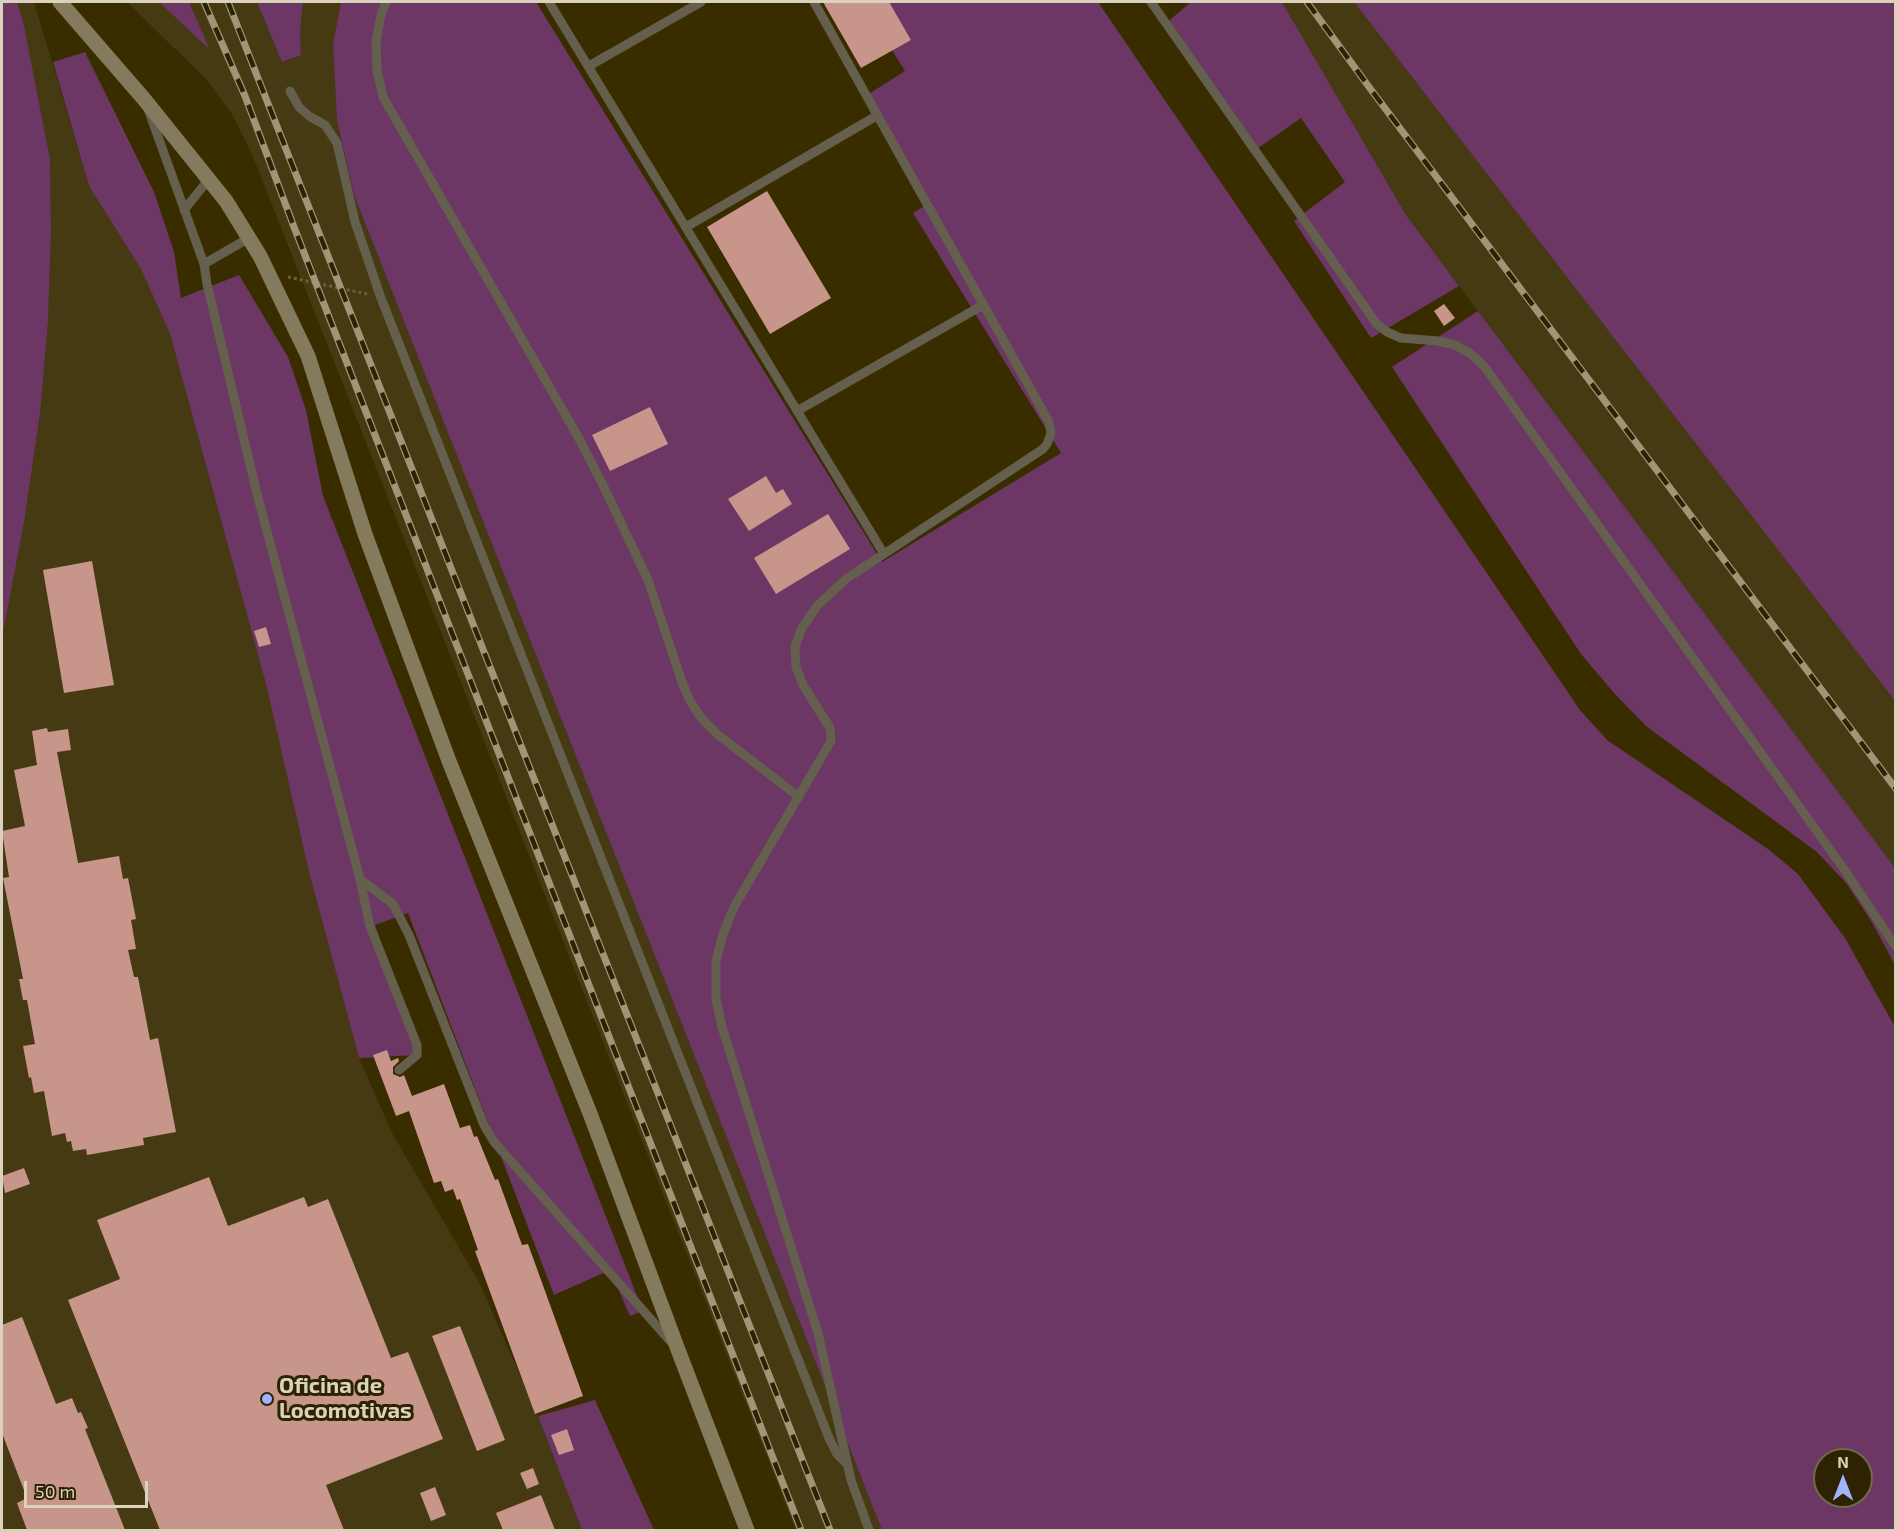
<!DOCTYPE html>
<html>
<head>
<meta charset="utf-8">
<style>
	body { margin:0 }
	#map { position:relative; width:1897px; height:1532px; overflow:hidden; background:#392d00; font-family:"Exo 2",sans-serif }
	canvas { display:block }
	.frame { position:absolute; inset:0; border:3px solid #d9d2bc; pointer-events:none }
	.north { position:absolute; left:1813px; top:1448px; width:60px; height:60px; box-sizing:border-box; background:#2d2302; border:2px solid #72694c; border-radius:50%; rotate:0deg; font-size:16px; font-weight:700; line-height:24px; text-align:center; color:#d9d2bc }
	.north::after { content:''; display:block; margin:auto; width:21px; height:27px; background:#a0b3fd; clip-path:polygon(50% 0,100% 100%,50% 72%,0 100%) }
	.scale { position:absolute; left:24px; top:1481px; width:124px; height:27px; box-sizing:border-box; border:3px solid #d9d2bc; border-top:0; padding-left:8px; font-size:18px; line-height:21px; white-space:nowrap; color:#d9d2bc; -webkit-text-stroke:4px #2d2302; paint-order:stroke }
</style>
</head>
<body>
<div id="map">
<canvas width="1897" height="1532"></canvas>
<div class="frame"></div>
<div class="north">N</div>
<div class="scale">50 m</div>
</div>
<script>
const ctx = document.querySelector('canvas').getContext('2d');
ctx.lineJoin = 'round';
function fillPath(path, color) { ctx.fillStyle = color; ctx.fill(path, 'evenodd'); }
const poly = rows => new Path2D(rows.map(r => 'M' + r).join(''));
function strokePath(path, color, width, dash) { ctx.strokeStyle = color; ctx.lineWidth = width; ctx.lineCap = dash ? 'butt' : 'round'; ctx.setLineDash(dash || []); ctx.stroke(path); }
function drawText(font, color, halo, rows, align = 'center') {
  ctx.font = font + ' "Exo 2",sans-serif'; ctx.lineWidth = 6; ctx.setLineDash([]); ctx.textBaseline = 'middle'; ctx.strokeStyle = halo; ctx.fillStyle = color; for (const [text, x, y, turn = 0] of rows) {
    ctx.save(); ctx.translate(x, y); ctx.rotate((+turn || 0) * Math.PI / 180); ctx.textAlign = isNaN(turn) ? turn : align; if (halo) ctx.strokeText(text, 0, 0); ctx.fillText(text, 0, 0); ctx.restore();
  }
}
fillPath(poly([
	[17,2,34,2,89,186,141,269,170,334,266,684,309,872,359,1058,392,1133,479,1282,538,1416,582,1530,2,1530,2,638,24,523,40,414,48,322,51,232,50,159,24,25],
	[127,2,159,2,209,49,189,2,257,2,282,62,301,55,300,32,303,2,341,2,333,44,337,121,354,195,882,1530,796,1530,252,154,232,114,206,79],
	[1282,2,1354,2,1895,701,1895,868,1406,215]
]), '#463a13');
fillPath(poly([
	[2,2,17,2,24,25,50,159,51,232,48,322,40,414,24,523,2,638],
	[159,2,189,2,210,50],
	[257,2,303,2,300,32,301,55,282,62],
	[341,2,536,2,882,562,1061,453,913,213,929,203,864,97,905,71,862,2,1098,2,1580,710,1607,740,1768,849,1798,874,1845,938,1895,1027,1895,1530,882,1530,354,195,337,121,333,44],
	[1825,1460,1861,1460,1861,1496,1825,1496],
	[1191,2,1282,2,1406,215,1459,286,1371,338,1294,221,1345,182,1301,118,1251,153,1165,24],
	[1354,2,1892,2,1896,7,1895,701],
	[85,52,154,192,174,252,181,298,239,275,288,357,306,410,323,496,643,1311,630,1316,610,1270,554,1295,408,913,375,925,416,1055,359,1058,309,872,266,684,170,334,141,269,89,186,53,62],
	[1478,311,1895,868,1895,965,1873,924,1847,884,1817,852,1646,726,1614,693,1581,654,1392,367],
	[595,1400,654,1530,582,1530,538,1416]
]), '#6c3765');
fillPath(poly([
	[823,2,889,2,911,40,861,68],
	[767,191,831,298,770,334,707,227],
	[1444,304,1455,318,1444,326,1434,311],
	[650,407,668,444,610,471,592,435],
	[766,476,776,493,783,489,792,504,749,531,728,499],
	[828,514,850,549,776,594,754,558],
	[92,561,114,685,64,693,43,570],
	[266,627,271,644,259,647,254,631],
	[47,728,48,732,68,729,71,750,57,752,78,863,119,856,123,879,128,878,136,919,131,920,136,949,128,950,134,977,138,977,150,1040,158,1038,176,1132,143,1138,144,1145,87,1155,86,1149,73,1151,71,1141,67,1142,65,1133,52,1136,44,1091,34,1093,31,1077,29,1078,23,1046,35,1044,27,1000,23,1000,19,979,23,979,3,878,9,877,2,831,25,826,14,770,37,765,32,731],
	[387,1050,391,1061,398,1058,399,1061,393,1067,393,1074,400,1077,404,1075,412,1096,444,1084,460,1128,470,1125,474,1137,477,1136,495,1180,498,1179,522,1245,528,1244,583,1396,535,1414,475,1251,478,1250,460,1199,457,1200,453,1189,445,1192,441,1181,434,1183,409,1111,396,1116,373,1055],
	[24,1168,30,1184,5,1193,2,1176],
	[209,1177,228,1226,304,1197,308,1207,328,1199,391,1358,408,1352,443,1439,326,1485,344,1530,160,1530,68,1300,120,1279,97,1220],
	[22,1317,56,1404,72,1398,78,1413,81,1412,88,1428,85,1429,125,1530,27,1530,17,1503,27,1498,2,1433,2,1325],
	[460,1326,505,1440,477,1451,432,1336],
	[567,1429,574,1450,559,1455,551,1435],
	[533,1468,539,1484,527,1489,520,1473],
	[435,1487,446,1515,431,1521,420,1493],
	[541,1495,555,1530,503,1530,496,1513]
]), '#c7958a');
strokePath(poly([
	[288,277,367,294]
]), '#6c623c', 3, [3, 3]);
strokePath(poly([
	[386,2,381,15,376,42,377,70,383,97,577,435,602,483,648,580,682,682,690,701,702,719,717,734,799,797],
	[549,2,884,554],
	[814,2,1049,422,1051,433,1047,444,1043,449,846,579,817,606,802,628,795,646,796,667,803,685,830,728,831,741,734,907,723,934,716,961,716,999,722,1027,818,1333,851,1480,869,1530],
	[1151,2,1376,323,1387,332,1401,338,1438,341,1455,345,1471,354,1484,366,1846,872,1896,947],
	[589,66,701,2],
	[290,91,299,107,309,116,325,125,337,143,355,222,381,298,829,1438,837,1454,846,1463],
	[148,109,204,264],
	[184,210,209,179],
	[686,227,878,115],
	[249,238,204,264,207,284,257,494,360,879,370,926,417,1045,417,1055,399,1070],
	[797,411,983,305],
	[360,879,393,904,409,935,484,1125,494,1142,671,1342]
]), '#655f4e', 9);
strokePath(poly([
	[60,2,144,99,226,201,260,256,308,356,365,534,403,637,449,761,591,1116,677,1347,747,1530]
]), '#847b5e', 15);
const rail = poly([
	[204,2,245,96,294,227,801,1530],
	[228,2,830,1530],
	[1307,2,1369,87,1896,789]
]);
strokePath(rail, '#9f9677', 7);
strokePath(rail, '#2d2302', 4.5, [14]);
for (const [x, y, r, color] of [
	[267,1399,6,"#a0b3fd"]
]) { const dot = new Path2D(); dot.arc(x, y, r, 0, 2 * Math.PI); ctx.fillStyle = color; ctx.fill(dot); strokePath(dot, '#2d2302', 2); }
drawText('bold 22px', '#d9d2bc', '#2d2302', [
	["Oficina de",279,1386],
	["Locomotivas",279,1411]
], 'left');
</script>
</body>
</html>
